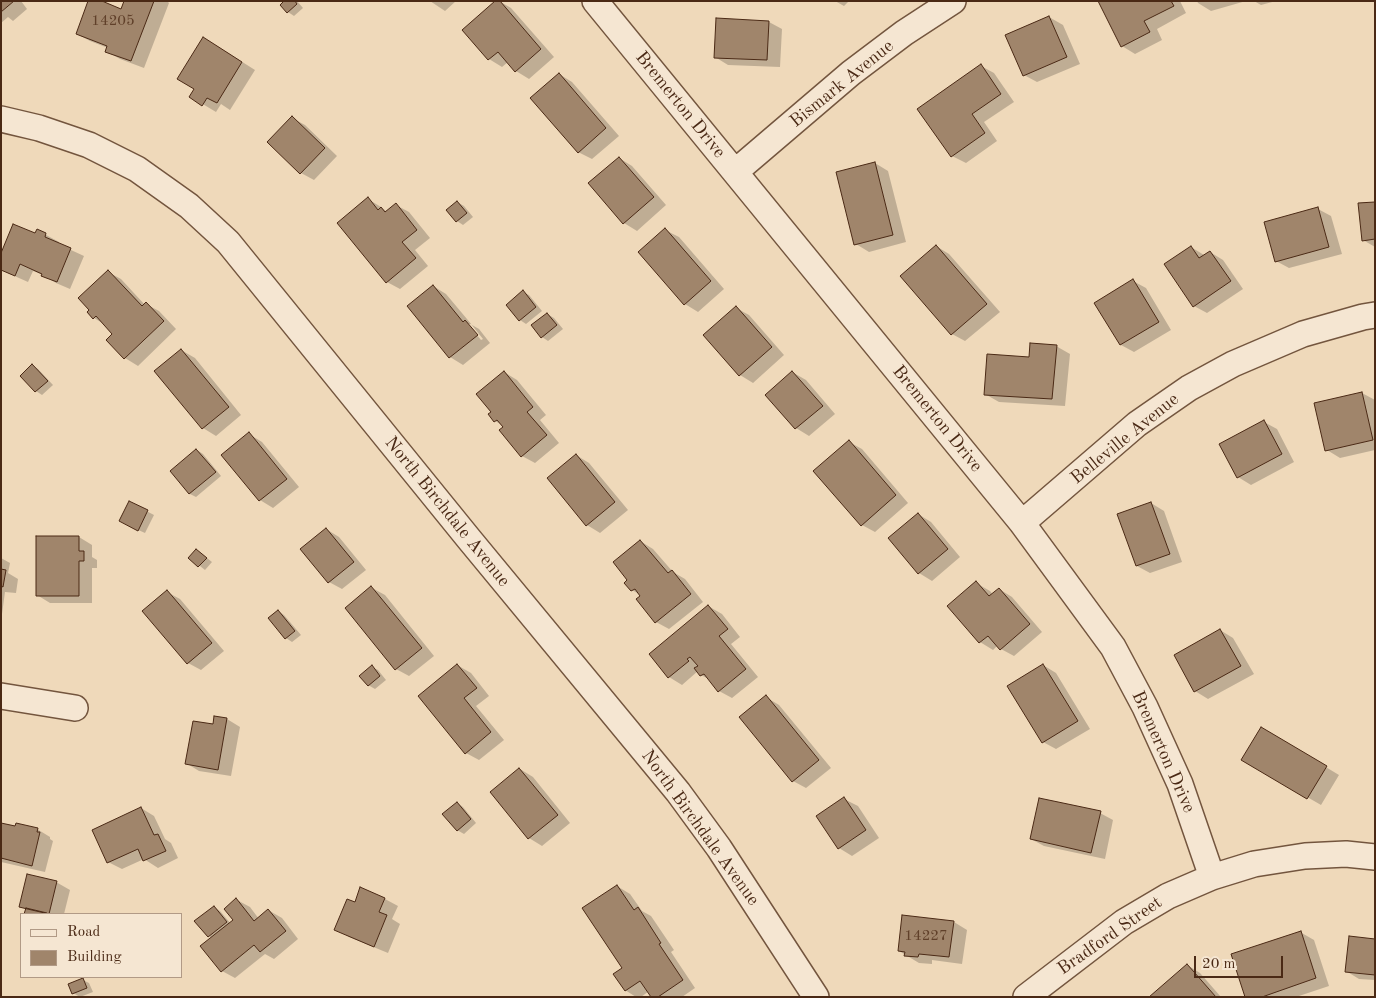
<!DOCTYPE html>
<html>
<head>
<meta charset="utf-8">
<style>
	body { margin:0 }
	#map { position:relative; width:1376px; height:998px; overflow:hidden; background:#efd9ba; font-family:"Old Standard TT",serif }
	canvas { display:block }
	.frame { position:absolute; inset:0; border:2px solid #4a2915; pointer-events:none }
	.legend { position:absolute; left:20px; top:913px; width:162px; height:65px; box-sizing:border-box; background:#f5e6d2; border:1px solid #b19a86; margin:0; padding:6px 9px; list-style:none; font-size:15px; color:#4a2915 }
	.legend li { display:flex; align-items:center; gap:10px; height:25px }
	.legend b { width:25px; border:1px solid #b19a86 }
	.scale { position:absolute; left:1194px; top:956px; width:89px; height:22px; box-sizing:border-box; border:2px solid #4a2915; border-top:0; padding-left:6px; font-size:15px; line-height:18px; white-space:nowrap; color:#4a2915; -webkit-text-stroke:4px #f5e6d2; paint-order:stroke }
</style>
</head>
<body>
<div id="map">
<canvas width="1376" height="998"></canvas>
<div class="frame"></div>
<ul class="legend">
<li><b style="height:6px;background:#f5e6d2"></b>Road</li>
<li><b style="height:14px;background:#a0856b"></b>Building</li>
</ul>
<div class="scale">20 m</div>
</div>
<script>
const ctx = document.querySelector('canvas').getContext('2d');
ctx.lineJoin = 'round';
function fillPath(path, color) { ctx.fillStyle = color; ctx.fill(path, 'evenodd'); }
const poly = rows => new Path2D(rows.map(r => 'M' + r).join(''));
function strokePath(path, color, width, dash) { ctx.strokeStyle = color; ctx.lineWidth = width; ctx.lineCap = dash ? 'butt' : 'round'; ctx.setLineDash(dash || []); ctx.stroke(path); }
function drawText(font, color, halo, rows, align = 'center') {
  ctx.font = font + ' "Old Standard TT",serif'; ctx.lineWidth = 4; ctx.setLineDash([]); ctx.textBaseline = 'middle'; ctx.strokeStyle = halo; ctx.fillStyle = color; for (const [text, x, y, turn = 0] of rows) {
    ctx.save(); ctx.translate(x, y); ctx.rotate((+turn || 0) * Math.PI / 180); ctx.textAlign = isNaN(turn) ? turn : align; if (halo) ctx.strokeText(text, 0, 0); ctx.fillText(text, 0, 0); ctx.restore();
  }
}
fillPath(poly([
	[1,1,21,1,27,9,13,21,8,17,1,23],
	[126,1,167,1,169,3,144,68,120,59,106,51,108,48,90,41,77,34,122,10],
	[286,1,297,1,303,8,294,16,288,12],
	[430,1,456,1,445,11],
	[499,1,511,8,554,57,529,79,516,71,508,62,502,67,489,59,464,30],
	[835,1,849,1,844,6],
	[1099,1,1180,1,1186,13,1157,29,1162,40,1135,54,1122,46],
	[1197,1,1246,1,1211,11,1198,3],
	[1254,1,1276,1,1261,5],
	[1049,17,1063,25,1080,64,1037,82,1024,75],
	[769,22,782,29,780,67,728,65,715,57],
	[217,46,255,70,230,110,221,104,216,112,191,97],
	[981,66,994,73,1014,102,984,122,997,141,966,163,952,156],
	[559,74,572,82,619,136,592,159,578,152],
	[292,118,305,125,337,156,314,180,301,173],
	[619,158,632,166,666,205,637,231,624,223],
	[875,163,888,171,906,242,869,252,856,244],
	[368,199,381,207,387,212,396,205,409,212,430,238,415,250,428,266,400,289,387,282],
	[457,202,464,206,473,217,463,225,457,221],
	[1375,203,1375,247,1363,240],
	[1318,209,1331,216,1342,254,1289,268,1276,261],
	[37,230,59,242,58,244,84,256,70,289,56,283,43,275,33,271,28,282,1,270,36,234],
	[665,230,679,237,724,289,698,312,685,304],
	[936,246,949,254,1000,312,965,341,952,334],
	[1191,247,1204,255,1210,252,1223,260,1243,289,1207,313,1194,306],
	[108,272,121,279,145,305,146,304,159,311,176,329,138,366,125,358,114,334,104,324,94,318],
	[1133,281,1146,288,1171,330,1134,352,1121,345],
	[433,286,446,294,472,325,479,329,490,343,463,365,450,357,409,306],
	[468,324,471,324,483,339,481,340],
	[523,292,529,295,542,311,526,324,520,320],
	[736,308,749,315,784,355,753,383,740,375],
	[547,314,554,318,563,329,548,341,542,337,533,326],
	[1056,346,1070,354,1065,406,999,402,985,394],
	[181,350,195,358,241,415,216,436,203,428],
	[32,365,38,369,53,385,42,395,36,391,21,376],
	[504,372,517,380,546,415,540,420,559,443,535,463,522,456,504,426,495,421,493,413],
	[792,372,806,380,835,414,809,436,796,428,767,395],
	[1362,393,1375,400,1375,450,1340,458,1327,450],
	[1264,422,1277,429,1294,462,1251,485,1238,477],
	[249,434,262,442,299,487,273,508,260,500,223,455],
	[849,442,862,449,908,503,875,532,862,525],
	[197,450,203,454,221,476,196,497,190,494,171,471],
	[576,455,589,463,628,510,600,533,587,525],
	[129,502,154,515,145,533,127,525],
	[1151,503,1164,511,1182,562,1150,573,1137,566],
	[918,514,931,522,960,557,932,581,919,573],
	[326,529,339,537,366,570,342,589,329,582],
	[79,537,92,545,92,557,97,560,97,568,92,568,92,603,50,603,37,595],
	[640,541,653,549,673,572,685,579,703,602,669,629,656,622,642,596,632,590],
	[197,550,212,562,205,570,190,558],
	[1,558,10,563,8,573,18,579,16,593,5,592,2,614],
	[976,583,990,591,993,595,999,589,1012,597,1042,632,1014,656,1001,649,998,645,993,650,980,642,949,607],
	[372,588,385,595,434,656,409,676,396,669],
	[167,592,180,599,224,651,201,670,188,663],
	[708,606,722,614,740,637,731,644,758,677,732,698,719,691,712,681,701,675,698,671,682,685,669,677],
	[278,611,284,615,301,635,292,642,286,638],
	[1220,630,1233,638,1254,674,1208,699,1195,691,1175,655],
	[457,665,471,673,489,696,476,706,504,740,479,760,466,753],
	[1043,665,1056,673,1090,729,1056,749,1043,742],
	[372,667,378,670,386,680,375,689,368,685],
	[766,697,779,705,831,768,806,788,793,781],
	[227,719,240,727,231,776,199,771,186,763,214,726],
	[1261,728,1339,775,1321,805,1243,760],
	[520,769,533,777,570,823,542,846,529,838,491,792],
	[844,799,858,806,879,838,852,856,839,848,818,816],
	[457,803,463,807,476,823,464,834,457,830],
	[141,808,154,816,165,839,171,843,178,858,158,868,144,859,122,869,108,862],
	[1100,813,1113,820,1105,859,1044,846,1031,839],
	[1,824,37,829,50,837,50,839,53,841,45,872,1,862],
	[56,882,70,890,64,914,25,914,26,910,21,906],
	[617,886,630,894,642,911,651,916,674,950,671,952,695,988,682,997,652,997,649,991,641,997,636,997,625,990],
	[361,889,385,899,398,906,392,919,400,924,388,953,349,937,336,929,355,903],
	[237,900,250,907,259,919,268,910,282,918,298,939,274,959,265,954,235,978,222,971,212,938,209,936,214,907,220,911,231,924,235,920],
	[954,922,967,930,962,964,932,960,932,964,919,963,899,951],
	[1300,932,1314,940,1329,986,1296,997,1246,997],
	[1375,941,1375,980,1359,979,1346,971],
	[1187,965,1200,973,1221,997,1151,997],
	[83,980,89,983,93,992,80,997,73,993]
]), '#0003');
const building = poly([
	[1,1,14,1,1,12,1,1],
	[88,1,102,1,121,9,124,1,154,1,131,61,105,52,107,46,76,34,88,1],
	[284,1,295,1,297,4,287,13,280,5,284,1],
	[495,1,500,1,541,49,515,72,498,52,488,60,462,30,495,1],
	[1098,1,1171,1,1174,6,1144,21,1150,32,1121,47,1098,1],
	[1049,16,1067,57,1023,76,1005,35,1049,16],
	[716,18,769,21,767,60,714,58,716,18],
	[203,37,242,62,217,103,207,98,202,106,189,97,194,89,177,79,203,37],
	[981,64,1001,94,972,114,985,133,951,157,917,109,981,64],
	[559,73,606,128,578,153,530,98,559,73],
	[292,116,325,148,300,174,267,142,292,116],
	[619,157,654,197,623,224,588,183,619,157],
	[875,162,893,235,854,245,836,172,875,162],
	[368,197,378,210,381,207,385,212,396,203,417,230,402,242,416,258,386,283,337,223,368,197],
	[457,201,467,213,456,222,446,210,457,201],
	[1375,202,1375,239,1362,241,1358,203,1375,202],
	[1318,207,1329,247,1275,262,1264,222,1318,207],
	[13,224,35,233,37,229,46,233,45,237,71,248,57,282,41,276,42,274,20,264,15,276,1,270,1,253,13,224],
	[665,228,711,281,684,305,638,252,665,228],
	[936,245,987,304,951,335,900,276,936,245],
	[1191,246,1199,258,1210,251,1231,281,1193,307,1164,264,1191,246],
	[108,270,142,306,146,302,164,321,124,359,106,340,112,334,96,316,93,319,87,312,89,310,78,298,108,270],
	[1133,279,1159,322,1120,345,1094,303,1133,279],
	[433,285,463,322,465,320,478,335,449,358,407,306,433,285],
	[523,290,536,307,519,321,506,305,523,290],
	[736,306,772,347,739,376,703,335,736,306],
	[547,313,557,325,541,338,531,325,547,313],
	[1030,343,1057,345,1052,399,984,395,987,354,1029,357,1030,343],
	[181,349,229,407,202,429,154,371,181,349],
	[32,364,48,381,35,392,20,376,32,364],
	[504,371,533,407,527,412,547,435,521,457,499,430,503,427,497,420,494,422,488,414,491,412,476,394,504,371],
	[792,371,823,406,795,429,765,395,792,371],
	[1362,392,1373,440,1325,451,1314,403,1362,392],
	[1264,420,1282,454,1237,478,1219,444,1264,420],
	[249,432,287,479,259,501,221,455,249,432],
	[849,440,896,495,861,526,813,471,849,440],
	[196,449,216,472,189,494,170,471,196,449],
	[576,454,615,502,586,526,547,478,576,454],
	[129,501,148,510,138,531,119,521,129,501],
	[1151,502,1170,554,1136,566,1117,514,1151,502],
	[918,513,948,549,918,574,888,538,918,513],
	[326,528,354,562,328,583,300,549,326,528],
	[36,536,79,536,79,551,84,551,84,561,79,561,79,596,36,596,36,536],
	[640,540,668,573,672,570,691,594,655,623,636,599,640,596,635,589,631,591,624,583,627,580,613,562,640,540],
	[196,549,207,558,198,567,188,558,196,549],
	[1,569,6,570,3,587,1,586,1,569],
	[976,581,989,596,999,588,1030,624,1000,650,988,636,979,643,947,606,976,581],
	[371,586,422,648,395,670,345,608,371,586],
	[167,590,212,643,187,664,142,611,167,590],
	[708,605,728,629,719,636,746,669,718,692,704,674,700,676,694,668,698,666,690,657,687,659,689,661,668,678,649,654,708,605],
	[278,610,295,631,285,639,268,618,278,610],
	[1220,629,1241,666,1194,692,1174,655,1220,629],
	[457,664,477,688,464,698,491,732,465,754,418,696,457,664],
	[1043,664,1078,721,1042,743,1007,686,1043,664],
	[372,665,380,676,368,686,359,676,372,665],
	[766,695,819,760,792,782,739,717,766,695],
	[214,716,227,718,218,770,185,764,193,721,213,724,214,716],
	[1261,727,1327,766,1307,799,1241,760,1261,727],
	[519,768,558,815,528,839,490,792,519,768],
	[844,797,866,830,838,849,816,816,844,797],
	[1039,798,1101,811,1091,853,1030,839,1039,798],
	[457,802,471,819,457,831,442,814,457,802],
	[141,807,154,835,158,834,166,851,143,861,138,849,107,863,92,830,141,807],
	[1,823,15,826,16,823,38,828,37,832,40,832,32,866,1,858,1,823],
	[27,874,57,881,49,914,19,907,27,874],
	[617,885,634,910,638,907,661,943,659,944,683,980,658,997,651,997,640,981,625,991,613,974,622,968,582,908,617,885],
	[360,887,385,898,379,912,387,915,374,947,334,930,347,899,355,902,360,887],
	[236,898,254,921,268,909,286,931,260,952,254,945,221,972,200,946,233,920,224,909,236,898],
	[214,906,227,922,208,937,194,921,214,906],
	[26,908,47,913,47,914,24,914,26,908],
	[902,915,954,921,949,957,919,954,918,957,904,956,905,952,898,951,902,915],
	[1301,931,1316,978,1262,997,1245,997,1231,954,1301,931],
	[1349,936,1375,939,1375,975,1345,972,1349,936],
	[1187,964,1216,997,1149,997,1187,964],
	[83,978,87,988,72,994,68,984,83,978]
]);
fillPath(building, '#a0856b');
strokePath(building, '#4a2915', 1);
const minor = poly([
	[595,1,1022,523,1113,647,1145,707,1180,784,1212,877],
	[1,119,39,128,89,145,137,169,189,206,228,242,469,539,678,792,719,848,816,997],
	[735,172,851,73,904,33,953,1],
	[1022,523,1137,424,1189,388,1233,364,1303,334,1363,317,1375,315],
	[1,696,75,708],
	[1026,997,1124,922,1168,896,1212,877,1254,864,1305,856,1346,854,1375,857]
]);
strokePath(minor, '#73553e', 28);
strokePath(minor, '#f5e6d2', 25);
drawText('15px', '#60402a', null, [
	["14205",113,21],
	["14227",926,936]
]);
drawText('18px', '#4a2915', '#f5e6d2', [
	["Bismark Avenue",842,84,-39],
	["Bremerton Drive",680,105,51],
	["Bremerton Drive",937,419,51],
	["Belleville Avenue",1125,439,-39],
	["North Birchdale Avenue",447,512,51],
	["Bremerton Drive",1163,752,66],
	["North Birchdale Avenue",700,828,54],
	["Bradford Street",1110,936,-35]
]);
</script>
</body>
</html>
